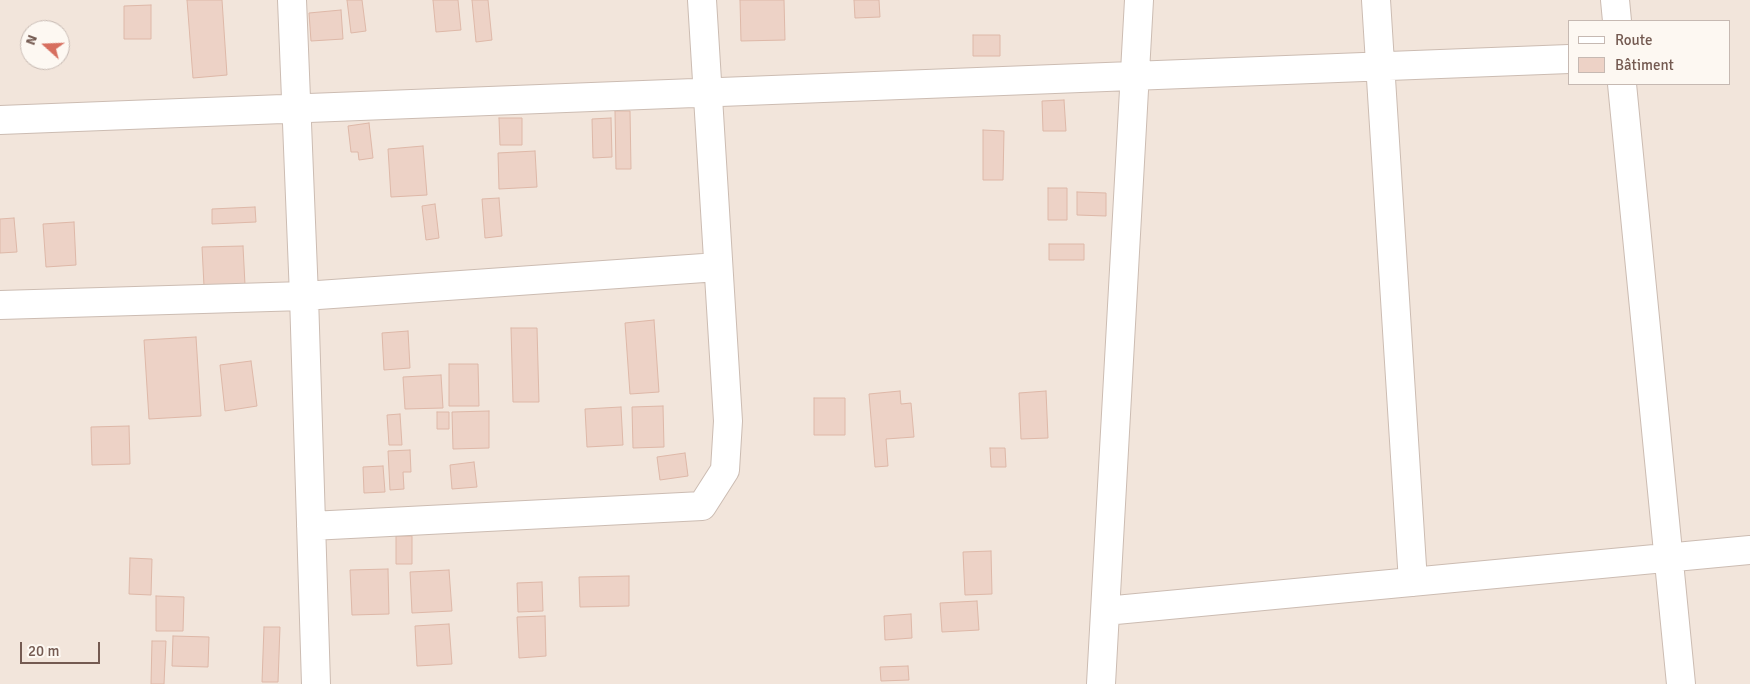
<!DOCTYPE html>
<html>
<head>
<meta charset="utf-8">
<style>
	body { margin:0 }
	#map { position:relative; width:1750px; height:684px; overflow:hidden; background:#fbf4ec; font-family:Signika,sans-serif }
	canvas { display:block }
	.legend { position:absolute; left:1568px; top:20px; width:162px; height:65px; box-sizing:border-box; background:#fdf8f2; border:1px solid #c6b9b2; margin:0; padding:6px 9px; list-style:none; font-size:15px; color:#745a51 }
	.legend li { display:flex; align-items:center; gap:10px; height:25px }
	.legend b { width:25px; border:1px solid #c6b9b2 }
	.north { position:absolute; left:20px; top:20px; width:50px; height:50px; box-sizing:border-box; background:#fdf8f2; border:1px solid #c6b9b2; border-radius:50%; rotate:290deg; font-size:14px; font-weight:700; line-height:20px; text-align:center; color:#745a51 }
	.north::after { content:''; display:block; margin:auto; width:18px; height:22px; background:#d76f5f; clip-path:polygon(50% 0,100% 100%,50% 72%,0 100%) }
	.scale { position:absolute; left:20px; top:642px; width:80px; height:22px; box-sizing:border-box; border:2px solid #745a51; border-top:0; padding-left:6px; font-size:15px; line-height:18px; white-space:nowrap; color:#745a51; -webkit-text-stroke:4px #fdf8f2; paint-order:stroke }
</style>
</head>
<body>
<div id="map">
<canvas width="1750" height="684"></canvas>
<ul class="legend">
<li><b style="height:6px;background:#fff"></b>Route</li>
<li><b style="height:14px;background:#edd2c6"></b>Bâtiment</li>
</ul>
<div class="north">N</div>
<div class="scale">20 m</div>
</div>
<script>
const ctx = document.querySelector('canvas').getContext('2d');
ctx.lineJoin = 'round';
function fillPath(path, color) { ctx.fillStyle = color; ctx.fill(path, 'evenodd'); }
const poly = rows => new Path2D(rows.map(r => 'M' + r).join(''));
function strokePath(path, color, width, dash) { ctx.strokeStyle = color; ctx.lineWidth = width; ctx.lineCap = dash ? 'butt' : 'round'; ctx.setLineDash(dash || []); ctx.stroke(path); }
fillPath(poly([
	[0,0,1750,0,1750,684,0,684],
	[1569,21,1729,21,1729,84,1569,84],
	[30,30,60,30,60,60,30,60]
]), '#f2e5db');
const building = poly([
	[187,0,222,0,227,75,193,78,187,0],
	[347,0,362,0,366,31,351,33,347,0],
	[433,0,458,0,461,30,436,32,433,0],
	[472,0,488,0,492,40,476,42,472,0],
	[740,0,784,0,785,40,741,41,740,0],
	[854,0,879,0,880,17,855,18,854,0],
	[151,5,151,39,124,39,124,6,151,5],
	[341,10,343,39,311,41,309,13,341,10],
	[973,35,1000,35,1000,56,973,56,973,35],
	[1064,100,1066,131,1043,131,1042,101,1064,100],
	[615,111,630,111,631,169,616,169,615,111],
	[499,118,522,118,522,145,500,145,499,118],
	[611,118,612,157,593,158,592,119,611,118],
	[369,123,373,158,359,160,358,152,351,152,348,126,369,123],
	[983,130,1004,131,1003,180,983,180,983,130],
	[423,146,427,195,391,197,388,149,423,146],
	[535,151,537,187,499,189,498,153,535,151],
	[1048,188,1067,188,1067,220,1048,220,1048,188],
	[1077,192,1106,193,1106,216,1077,215,1077,192],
	[499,198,502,236,485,238,482,199,499,198],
	[435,204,439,238,426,240,422,206,435,204],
	[255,207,256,222,212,224,212,209,255,207],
	[14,218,17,252,0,253,0,219,14,218],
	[74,222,76,265,46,267,43,224,74,222],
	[1049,244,1084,244,1084,260,1049,260,1049,244],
	[243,246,245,285,204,286,202,247,243,246],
	[654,320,659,392,630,394,625,323,654,320],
	[511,328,537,328,539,402,513,402,511,328],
	[408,331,410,368,384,370,382,333,408,331],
	[196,337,201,416,149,419,144,340,196,337],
	[251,361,257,406,225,411,220,365,251,361],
	[449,364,478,364,479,406,449,406,449,364],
	[441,375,443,408,405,409,403,377,441,375],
	[900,391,901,404,911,403,914,437,886,439,888,466,875,467,869,394,900,391],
	[1046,391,1048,438,1021,439,1019,393,1046,391],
	[814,398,845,398,845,435,814,435,814,398],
	[663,406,664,447,633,448,632,407,663,406],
	[621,407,623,445,587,447,585,409,621,407],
	[489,411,489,448,453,449,452,412,489,411],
	[437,412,449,412,449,429,437,429,437,412],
	[400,414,402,445,389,445,387,415,400,414],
	[129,426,130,464,92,465,91,427,129,426],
	[990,448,1005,448,1006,467,991,467,990,448],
	[410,450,411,472,403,472,404,489,390,490,388,451,410,450],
	[685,453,688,476,660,480,657,457,685,453],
	[474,462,477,487,452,489,450,465,474,462],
	[383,466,385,492,364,493,363,467,383,466],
	[396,536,412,536,412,564,396,564,396,536],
	[991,551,992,594,965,595,963,552,991,551],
	[130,558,152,559,151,595,129,594,130,558],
	[388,569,389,614,352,615,350,570,388,569],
	[449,570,452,611,412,613,410,572,449,570],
	[629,576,629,606,580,607,579,577,629,576],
	[542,582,543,611,518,612,517,583,542,582],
	[156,596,184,597,183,631,156,631,156,596],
	[977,601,979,630,942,632,940,603,977,601],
	[911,614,912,638,885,640,884,616,911,614],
	[545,616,546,656,519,658,517,617,545,616],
	[449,624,452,664,417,666,415,626,449,624],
	[264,627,280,627,278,682,262,682,264,627],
	[173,636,209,637,208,667,172,666,173,636],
	[152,641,166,641,164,684,151,684,152,641],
	[908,666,909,680,881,681,880,667,908,666]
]);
fillPath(building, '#edd2c6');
strokePath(building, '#deb8a8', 1);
const minor = poly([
	[292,0,304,296,316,684],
	[1376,0,1413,582],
	[1615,0,1617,21],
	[1622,84,1681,684],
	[0,120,1569,59],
	[0,305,304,296,718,267],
	[311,526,702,506,725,470,728,421,702,0],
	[1105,611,1750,550],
	[1101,684,1139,0]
]);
strokePath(minor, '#ccbcb2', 30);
strokePath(minor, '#fff', 28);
</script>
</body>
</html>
